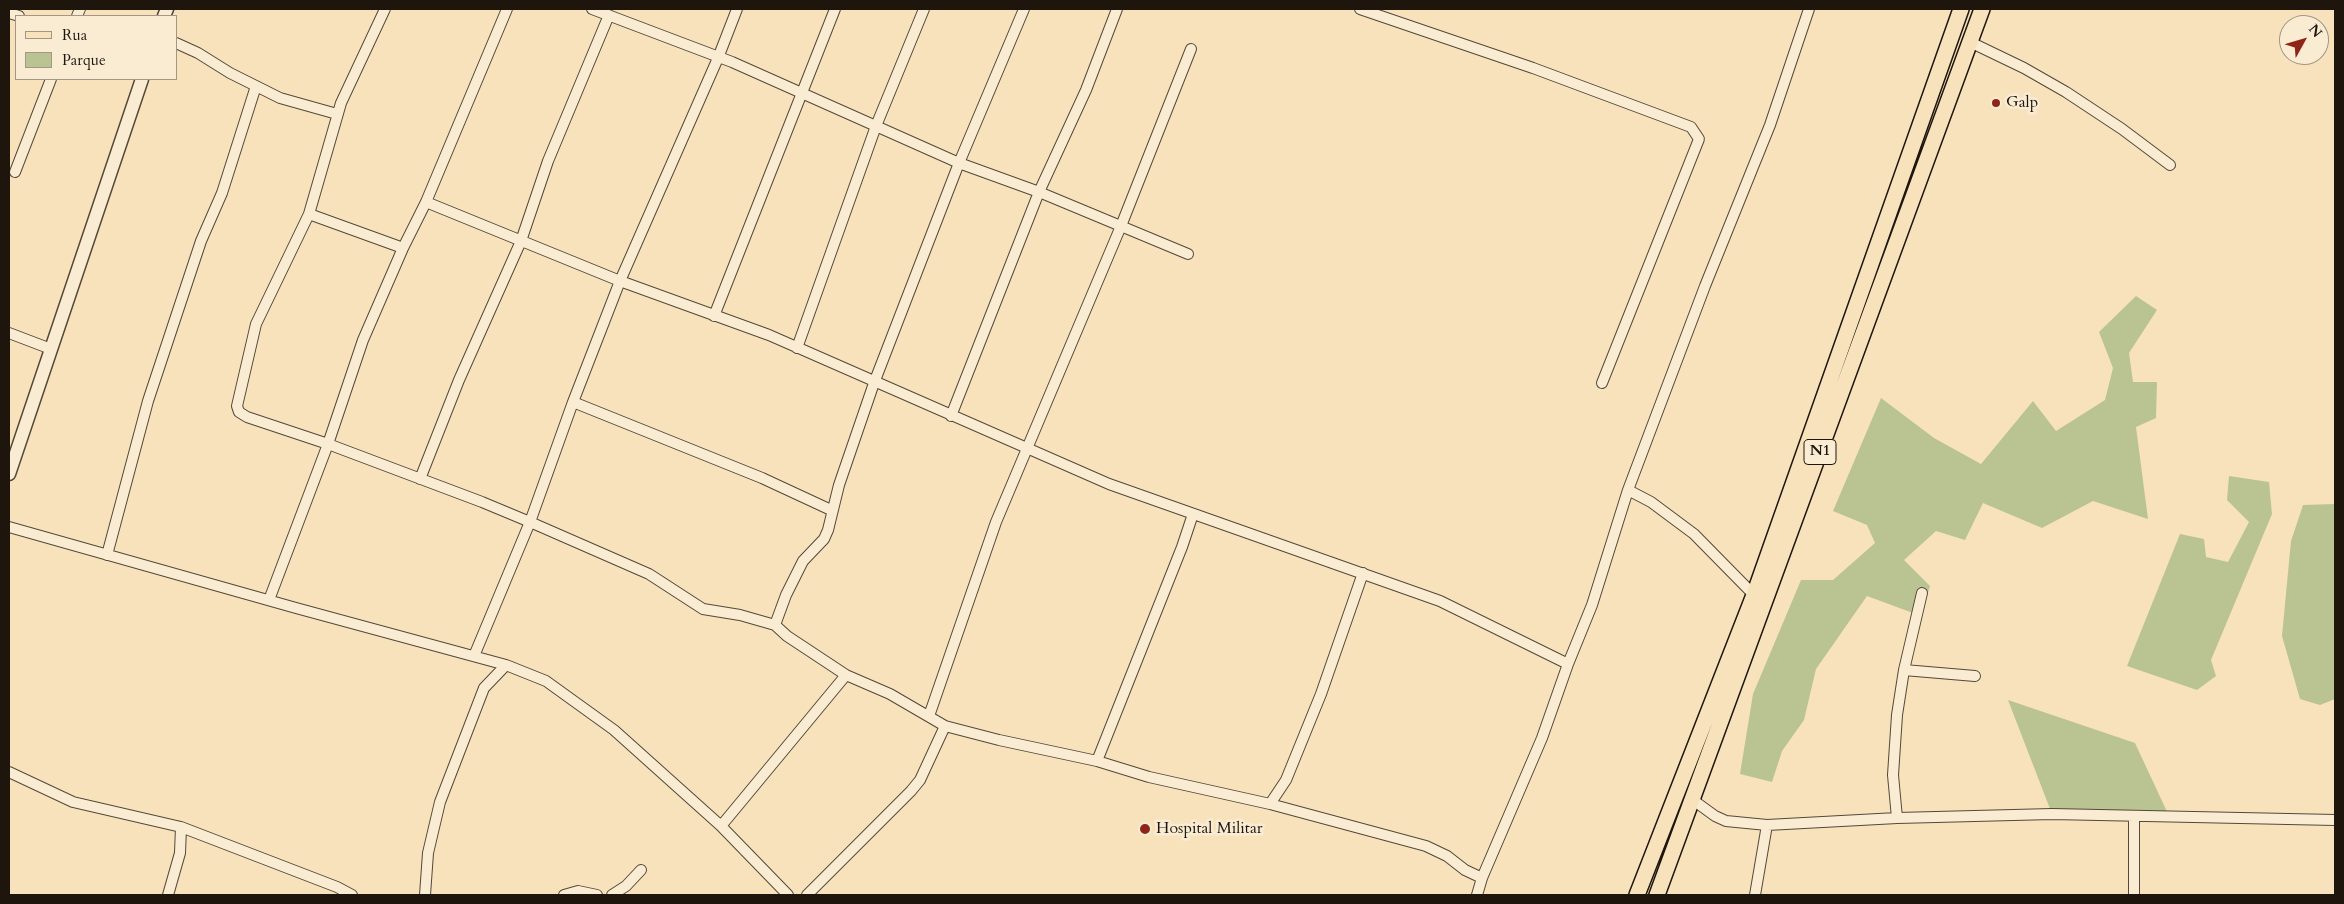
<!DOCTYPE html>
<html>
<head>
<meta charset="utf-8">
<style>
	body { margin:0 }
	#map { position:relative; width:2344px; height:904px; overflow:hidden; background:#f7e2bb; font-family:Cardo,serif }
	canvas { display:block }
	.frame { position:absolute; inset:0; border:10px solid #1e160d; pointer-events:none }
	.legend { position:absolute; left:15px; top:15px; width:162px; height:65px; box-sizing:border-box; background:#faecd3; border:1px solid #a29684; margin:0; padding:6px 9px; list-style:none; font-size:15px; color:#1e160d }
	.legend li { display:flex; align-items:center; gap:10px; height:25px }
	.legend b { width:25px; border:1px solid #a29684 }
	.north { position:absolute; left:2279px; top:15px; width:50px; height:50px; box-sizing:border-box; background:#faecd3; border:1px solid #a29684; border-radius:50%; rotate:51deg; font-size:14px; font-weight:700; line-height:20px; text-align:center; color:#1e160d }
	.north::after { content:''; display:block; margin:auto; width:18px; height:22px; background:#8f2418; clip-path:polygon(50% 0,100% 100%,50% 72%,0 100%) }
</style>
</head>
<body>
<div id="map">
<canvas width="2344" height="904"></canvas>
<div class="frame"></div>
<ul class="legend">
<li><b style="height:6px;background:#f7e2bb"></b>Rua</li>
<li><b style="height:14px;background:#bac492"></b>Parque</li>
</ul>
<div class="north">N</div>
</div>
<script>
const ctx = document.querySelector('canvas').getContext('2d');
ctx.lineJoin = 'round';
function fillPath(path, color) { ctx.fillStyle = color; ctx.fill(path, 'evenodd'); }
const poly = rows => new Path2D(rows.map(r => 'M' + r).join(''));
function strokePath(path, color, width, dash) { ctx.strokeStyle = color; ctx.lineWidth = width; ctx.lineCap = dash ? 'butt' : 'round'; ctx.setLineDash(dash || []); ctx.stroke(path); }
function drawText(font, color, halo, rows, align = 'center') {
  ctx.font = font + ' Cardo,serif'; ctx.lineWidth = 5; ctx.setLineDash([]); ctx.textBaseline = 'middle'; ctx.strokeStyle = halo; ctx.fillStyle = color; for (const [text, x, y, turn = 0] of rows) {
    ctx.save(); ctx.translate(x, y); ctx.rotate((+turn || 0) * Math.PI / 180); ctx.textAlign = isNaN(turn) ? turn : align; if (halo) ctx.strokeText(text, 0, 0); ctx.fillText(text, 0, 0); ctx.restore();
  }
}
fillPath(poly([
	[2136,296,2157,310,2129,353,2133,382,2157,382,2156,418,2136,427,2148,519,2093,501,2042,528,1983,503,1965,540,1936,531,1904,560,1930,586,1921,616,1867,596,1816,669,1804,720,1782,751,1772,782,1740,774,1753,694,1801,580,1833,580,1875,543,1867,525,1833,511,1881,398,1934,438,1981,464,2033,401,2056,431,2105,400,2113,368,2099,332],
	[2229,476,2269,482,2272,514,2211,660,2216,676,2197,690,2127,666,2180,534,2204,539,2206,557,2228,562,2249,522,2227,500],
	[2335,504,2335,699,2320,705,2300,699,2282,636,2291,541,2303,505],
	[2008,700,2135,743,2169,816,2052,814]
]), '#bac492');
const minor = poly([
	[385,9,341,103,309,214,256,324,237,406,239,412,247,417,328,444,482,502,530,522,649,574,703,609,740,615,775,625,787,636,846,675,890,694,945,726,999,740,1097,761,1149,777,1270,804,1426,846,1447,856,1465,870,1482,878],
	[592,9,732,62,959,163,1039,192,1188,254],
	[1360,9,1533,68,1691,127,1699,139,1602,383],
	[9,13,19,16],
	[77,16,80,9],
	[1970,42,2024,68,2066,92,2122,129,2170,165],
	[176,43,198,53,230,73,280,98,337,114],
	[15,172,51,79],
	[426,202,620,281,769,335,1109,484,1440,601,1568,664],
	[309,214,403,248],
	[714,316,835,9],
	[9,333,51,349],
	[797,348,876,126,924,9],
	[573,402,762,478,831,510],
	[951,416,1039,192,1086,90,1117,9],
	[420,479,459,380,521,241,548,161,609,15],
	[1628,490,1651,502,1694,534,1754,595],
	[9,527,296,608,506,665,546,681,614,730,721,826,788,895],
	[107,555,148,401,201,241,222,193,256,86],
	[269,600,328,444,363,340,403,248,426,202,507,9],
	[775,625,786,595,803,561,824,539,828,530,839,485,874,383,959,163,1024,9],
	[474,656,530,522,573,402,620,281,718,58,737,9],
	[1904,670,1975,676],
	[929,716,996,522,1121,226,1191,49],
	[1097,761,1182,547,1193,514],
	[9,772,73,802,181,827,180,853,168,895],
	[1693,800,1715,816,1726,821,1767,825,1897,818,2052,814,2335,820],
	[1270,804,1286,780,1321,694,1363,573],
	[2134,816,2134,895],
	[1897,818,1893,775,1897,715,1904,670,1922,593],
	[721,826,846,675],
	[181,827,337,887,352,895],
	[425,895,428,853,440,802,484,688,506,665],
	[564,895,578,891,597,895],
	[612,895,626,886,641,870],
	[807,895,911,791,920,780,945,726],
	[1477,895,1482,878,1542,738,1568,664,1592,605,1628,490,1705,286,1770,125,1809,9],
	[1755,895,1767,825]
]);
const tertiary = poly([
	[164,16,167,9],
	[9,474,142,79]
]);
const primary = poly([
	[1637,895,1754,595,1961,9],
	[1657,895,1982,9]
]);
strokePath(minor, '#544938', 12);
strokePath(tertiary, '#544938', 15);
strokePath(primary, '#1e160d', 18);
strokePath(minor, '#faecd3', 10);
strokePath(tertiary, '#faecd3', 12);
strokePath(primary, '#f7e2bb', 15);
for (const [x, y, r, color] of [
	[1996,103,5,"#8f2418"],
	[1145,829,6,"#8f2418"]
]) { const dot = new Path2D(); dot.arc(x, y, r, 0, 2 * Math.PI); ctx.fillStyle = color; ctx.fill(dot); strokePath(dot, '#faecd3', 2); }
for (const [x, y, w] of [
	[1820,452,32]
]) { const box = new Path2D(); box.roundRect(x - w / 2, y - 12.5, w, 25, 4); ctx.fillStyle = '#faecd3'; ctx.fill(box); strokePath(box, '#1e160d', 1); }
drawText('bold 15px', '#1e160d', null, [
	["N1",1820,452]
]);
drawText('16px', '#1e160d', '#faecd3', [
	["Galp",2006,103],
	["Hospital Militar",1156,829]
], 'left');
</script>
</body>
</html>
